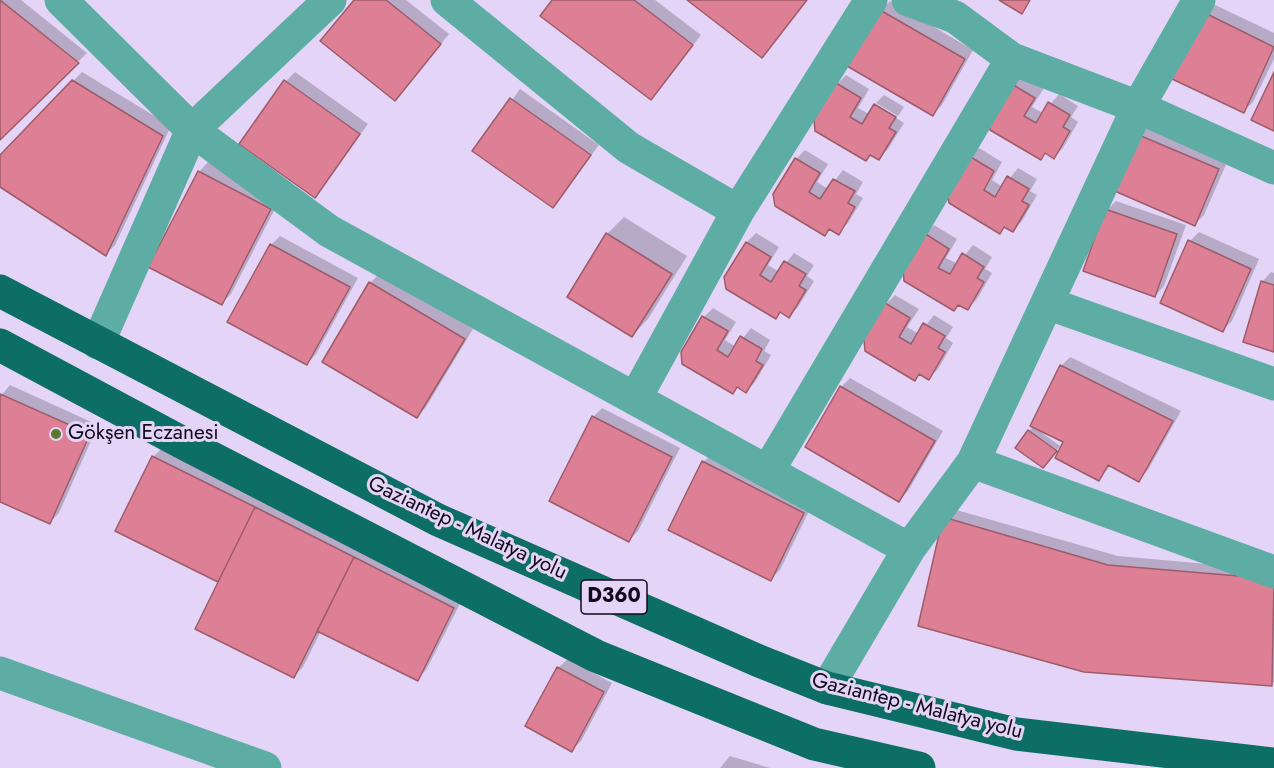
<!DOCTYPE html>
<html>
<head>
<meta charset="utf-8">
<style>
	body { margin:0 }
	canvas { display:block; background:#e4d4f8 }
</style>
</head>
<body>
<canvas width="1274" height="768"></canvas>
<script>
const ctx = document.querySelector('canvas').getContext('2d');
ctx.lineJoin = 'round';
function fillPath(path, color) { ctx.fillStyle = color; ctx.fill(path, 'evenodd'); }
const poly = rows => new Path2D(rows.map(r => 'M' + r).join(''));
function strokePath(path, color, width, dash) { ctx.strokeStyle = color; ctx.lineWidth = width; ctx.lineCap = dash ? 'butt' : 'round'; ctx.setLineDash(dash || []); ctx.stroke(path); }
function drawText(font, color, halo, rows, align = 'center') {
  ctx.font = font + ' Jost,sans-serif'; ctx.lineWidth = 6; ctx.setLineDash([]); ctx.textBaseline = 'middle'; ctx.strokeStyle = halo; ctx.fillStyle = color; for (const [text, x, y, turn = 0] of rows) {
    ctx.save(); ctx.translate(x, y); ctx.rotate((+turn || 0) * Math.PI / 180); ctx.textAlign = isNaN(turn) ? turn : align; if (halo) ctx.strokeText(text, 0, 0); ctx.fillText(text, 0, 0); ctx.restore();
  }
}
fillPath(poly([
	[0,0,21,0,87,53,0,138],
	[356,0,406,0,449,34,404,90],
	[554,0,655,0,701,35,651,98],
	[890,1,973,50,942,105,933,114,881,10],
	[1211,3,1274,33,1274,59,1253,102,1244,111,1172,77],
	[82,72,171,126,115,245,106,254,0,185,0,157],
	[295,72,368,124,315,196,286,81],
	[1020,74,1044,88,1032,107,1043,113,1059,94,1078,106,1071,117,1078,122,1063,148,1054,157,1046,152,1040,158,992,129],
	[846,75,869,89,858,108,869,114,875,104,904,123,888,149,879,158,872,154,866,159,837,84],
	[520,89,599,145,553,206,475,151],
	[884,95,904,107,898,116,876,103],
	[1145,125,1228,160,1204,215,1195,224,1112,188],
	[979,148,1002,162,992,180,1003,187,1018,168,1037,179,1030,191,1037,195,1022,221,1013,230,1005,226,1000,232,970,157],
	[805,150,828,164,817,182,828,189,843,170,863,182,856,194,863,198,848,223,838,233,831,229,825,234,796,159],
	[208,162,280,199,231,294,222,303,199,172],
	[1116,201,1186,225,1164,286,1155,296,1107,210],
	[624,217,687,256,648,319,632,336,607,234],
	[934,225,957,239,946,258,958,264,973,245,992,257,985,269,992,273,977,299,968,308,960,304,954,310,905,280,925,234],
	[1199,232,1259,259,1232,321,1223,330,1190,241],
	[756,233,779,247,768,265,779,272,794,253,814,265,807,276,814,281,798,307,789,316,782,311,776,317,726,278,747,242],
	[280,236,358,278,316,354,307,364,271,245],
	[1271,272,1274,273,1274,350,1262,282],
	[379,274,473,329,426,407,417,416,370,283],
	[895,295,919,309,907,327,919,334,934,315,953,327,946,338,953,343,938,369,929,378,921,374,915,379,886,304],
	[713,308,736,322,725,340,736,347,751,328,770,340,764,351,771,355,755,382,746,391,739,386,733,392,704,317],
	[1070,357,1181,411,1148,470,1139,480,1111,465,1099,480,1065,441,1037,429,1060,446,1048,462,1029,431,1034,426,1061,366],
	[850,378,943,431,908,491,899,500,841,387],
	[10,385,98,425,59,513,49,523,0,500,0,397],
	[602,408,680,448,638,531,629,540,593,417],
	[162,448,463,598,426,670,417,679,321,631,303,667,293,677,220,582,117,530,153,457],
	[713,453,813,503,780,570,771,579,703,462],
	[953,509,1118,556,1274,570,1274,682,1271,684,920,625],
	[568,659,612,683,581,741,572,750,558,668],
	[730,756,770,768,720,768]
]), '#0003');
const building = poly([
	[0,0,79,63,0,140,0,0],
	[354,0,386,0,441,44,395,101,320,41,354,0],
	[552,0,634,0,693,45,651,100,540,16,552,0],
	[687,0,807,0,762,58,687,0],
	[999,0,1030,0,1022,14,999,0],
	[880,10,965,59,933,116,847,66,880,10],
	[1201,11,1274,47,1244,113,1170,78,1201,11],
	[1274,72,1274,131,1251,120,1274,72],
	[72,80,163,136,106,256,0,187,0,155,72,80],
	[284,80,360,134,315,198,239,144,284,80],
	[836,83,861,98,850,117,862,124,874,104,896,117,889,128,896,132,879,160,870,155,866,161,815,131,814,119,836,83],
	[1010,83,1035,98,1024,116,1036,123,1048,102,1070,115,1063,127,1070,131,1054,159,1045,153,1041,160,990,130,989,118,1010,83],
	[510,98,591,155,553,208,472,151,510,98],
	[1134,133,1219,169,1195,226,1110,189,1134,133],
	[969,156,994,171,984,190,995,197,1007,176,1029,189,1022,201,1029,205,1013,232,1004,227,1000,234,949,203,947,192,969,156],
	[795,158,820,173,809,192,820,199,833,179,855,191,848,203,855,207,839,235,829,229,825,236,775,206,773,194,795,158],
	[198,171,271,209,222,305,148,267,198,171],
	[1105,209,1177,234,1155,297,1083,271,1105,209],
	[606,233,672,274,632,337,567,297,606,233],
	[924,233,949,249,938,268,950,274,962,253,984,267,977,278,984,282,968,310,958,305,954,311,904,281,903,269,924,233],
	[1188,240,1251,269,1223,332,1160,303,1188,240],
	[746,242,771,257,760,275,771,282,784,261,806,274,799,286,806,290,789,318,780,312,776,319,726,289,724,277,746,242],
	[270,244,350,287,307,365,227,322,270,244],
	[1261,281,1274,285,1274,352,1243,342,1261,281],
	[369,282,465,339,417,418,322,362,369,282],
	[885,303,910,318,899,337,911,344,923,323,945,336,938,348,945,352,929,380,919,374,915,381,865,351,864,339,885,303],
	[702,316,728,331,717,350,728,357,740,336,762,349,756,361,763,365,746,393,737,387,733,394,682,364,681,352,702,316],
	[1060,365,1173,421,1139,482,1108,465,1099,481,1055,458,1063,442,1030,426,1060,365],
	[840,386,935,441,899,502,805,447,840,386],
	[0,394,90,434,50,524,0,502,0,394],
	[592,416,672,457,629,542,549,501,592,416],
	[1028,430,1057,451,1043,468,1015,448,1028,430],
	[152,456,255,507,218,582,115,531,152,456],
	[702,461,804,513,771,581,668,530,702,461],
	[255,507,354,557,294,678,195,629,255,507],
	[943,517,1108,565,1274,579,1272,686,1084,672,918,626,943,517],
	[354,557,454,608,418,681,317,631,354,557],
	[557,667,604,692,572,752,525,726,557,667]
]);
fillPath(building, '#de8095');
strokePath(building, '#9d5c6a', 1.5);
strokePath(poly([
	[61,0,192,130,329,231,909,549],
	[447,0,629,148,738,211],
	[908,0,955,17,1012,59,1138,107,1274,168],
	[1047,303,1274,384],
	[98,343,192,130,330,0],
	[635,399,738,211,871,0],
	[973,462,1274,572],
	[768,471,1012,59],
	[0,673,265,768],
	[827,688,909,549,973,462,1138,107,1199,0]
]), '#5eada5', 33);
strokePath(poly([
	[0,291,438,520,759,661,827,688,1016,734,1274,764],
	[0,345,183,443,596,656,814,744,919,768]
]), '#0d6e66', 33);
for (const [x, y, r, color] of [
	[56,434,6,"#5e782c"]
]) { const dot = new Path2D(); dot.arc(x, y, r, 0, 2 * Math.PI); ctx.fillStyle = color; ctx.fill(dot); strokePath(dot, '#e4d4f8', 2); }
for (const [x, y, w] of [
	[614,597,66]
]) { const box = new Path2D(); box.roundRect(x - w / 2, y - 17, w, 34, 4.5); ctx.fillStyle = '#e4d4f8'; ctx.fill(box); strokePath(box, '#12081c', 1.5); }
drawText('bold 20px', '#12081c', null, [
	["D360",614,597]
]);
drawText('21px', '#12081c', '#e4d4f8', [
	["Gökşen Eczanesi",68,434]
], 'left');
drawText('21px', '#12081c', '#e4d4f8', [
	["Gaziantep - Malatya yolu",467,529,25],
	["Gaziantep - Malatya yolu",917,707,14]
]);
</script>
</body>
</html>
